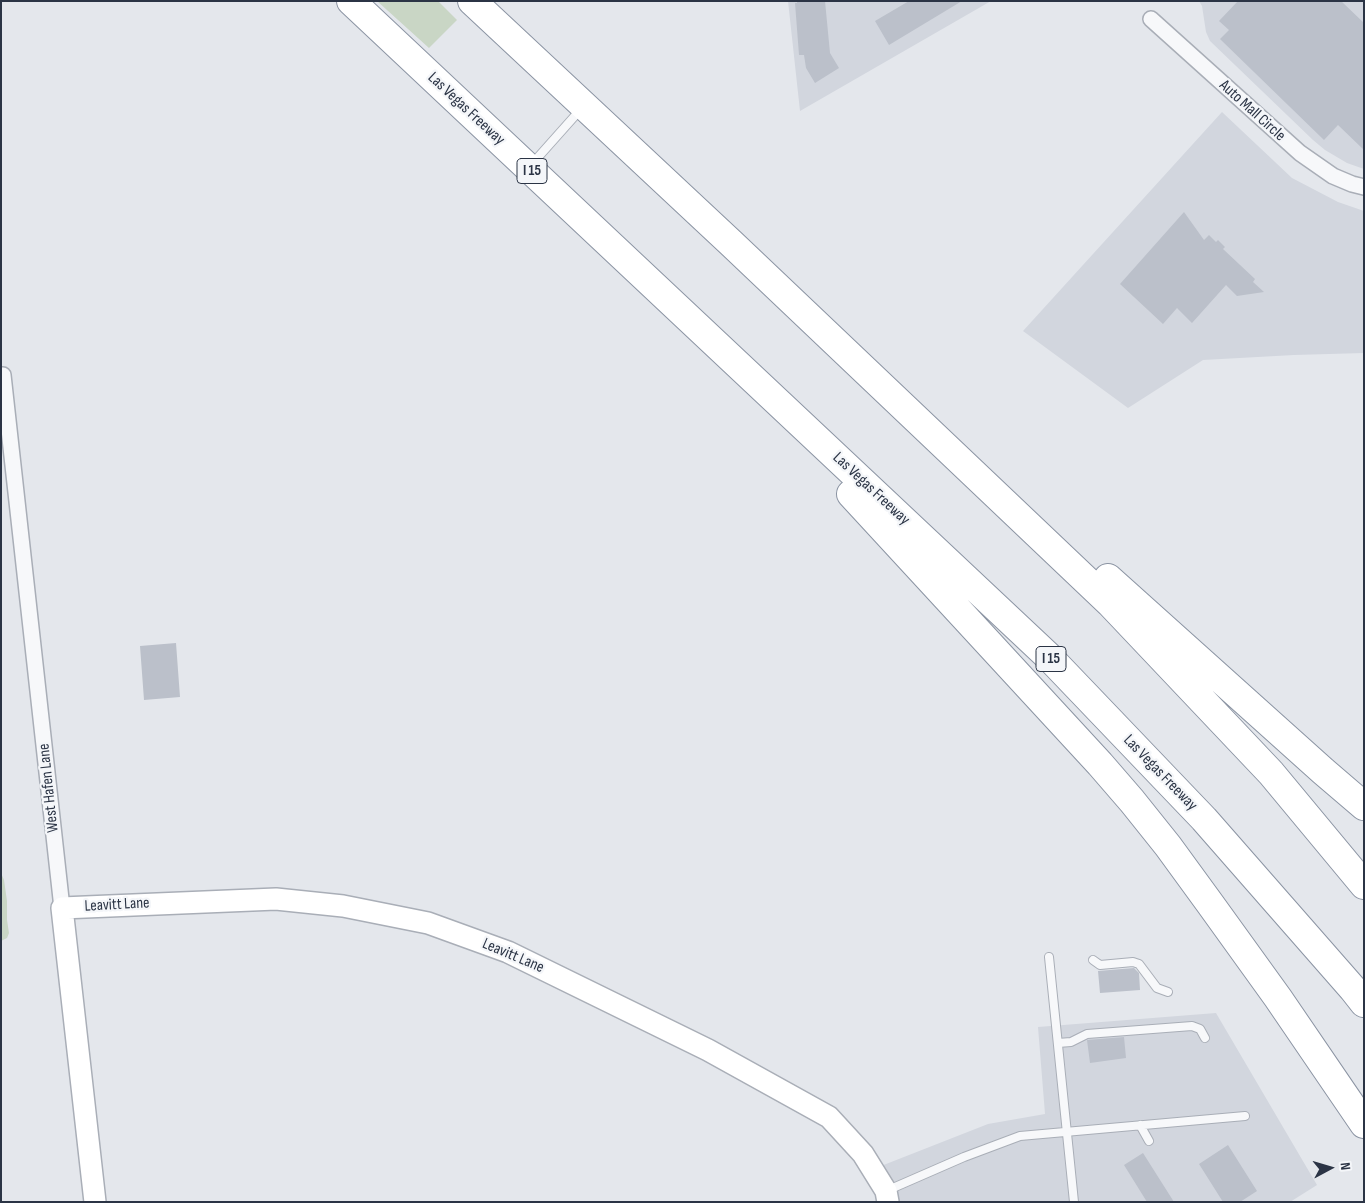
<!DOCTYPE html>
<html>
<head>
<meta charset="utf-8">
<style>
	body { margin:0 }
	#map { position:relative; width:1365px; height:1203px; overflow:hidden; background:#e4e7ec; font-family:"Sofia Sans Condensed",sans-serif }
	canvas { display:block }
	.frame { position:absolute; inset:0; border:2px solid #2b3445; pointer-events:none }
	.north { position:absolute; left:1305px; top:1143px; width:50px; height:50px; -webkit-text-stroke:4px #f4f6f9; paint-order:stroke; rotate:84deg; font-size:14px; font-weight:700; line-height:20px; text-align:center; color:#2b3445 }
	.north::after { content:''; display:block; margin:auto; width:18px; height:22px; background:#2b3445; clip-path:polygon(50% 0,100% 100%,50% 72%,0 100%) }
</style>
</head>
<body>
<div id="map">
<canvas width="1365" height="1203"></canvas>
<div class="frame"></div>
<div class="north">N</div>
</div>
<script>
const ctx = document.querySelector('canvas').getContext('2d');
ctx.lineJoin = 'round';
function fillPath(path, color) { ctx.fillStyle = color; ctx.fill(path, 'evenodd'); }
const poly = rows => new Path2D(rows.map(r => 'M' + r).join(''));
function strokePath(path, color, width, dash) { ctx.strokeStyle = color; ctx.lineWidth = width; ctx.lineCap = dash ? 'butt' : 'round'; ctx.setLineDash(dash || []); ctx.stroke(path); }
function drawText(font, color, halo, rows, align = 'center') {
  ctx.font = font + ' "Sofia Sans Condensed",sans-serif'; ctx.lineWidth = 4.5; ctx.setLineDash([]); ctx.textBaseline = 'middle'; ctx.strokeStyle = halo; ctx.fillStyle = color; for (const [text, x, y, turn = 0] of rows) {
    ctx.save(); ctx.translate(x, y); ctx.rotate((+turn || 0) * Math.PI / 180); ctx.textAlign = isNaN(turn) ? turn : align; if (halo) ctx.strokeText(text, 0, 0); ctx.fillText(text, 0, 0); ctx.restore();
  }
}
fillPath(poly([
	[788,1,991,1,800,111],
	[1199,1,1364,1,1364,169,1347,163,1325,150,1313,140,1210,41,1206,32,1202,6],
	[1222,112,1292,178,1338,202,1364,211,1364,353,1294,355,1203,360,1128,408,1023,331],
	[1216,1013,1317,1185,1290,1202,897,1202,881,1166,988,1124,1045,1114,1038,1027]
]), '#d2d6de');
fillPath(poly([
	[377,1,438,1,457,20,429,48],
	[1,873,4,880,7,901,7,920,9,933,7,938,1,941]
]), '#c9d6c5');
fillPath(poly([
	[797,1,825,1,830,53,839,68,815,83,806,68,804,55,799,55,795,3,797,3],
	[909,1,962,1,889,45,875,21],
	[1238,1,1341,1,1364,23,1364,150,1338,125,1324,140,1220,39,1229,30,1219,21],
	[1184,212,1204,240,1209,235,1216,242,1218,240,1225,247,1223,249,1255,279,1253,282,1264,292,1237,296,1226,285,1192,323,1177,308,1163,324,1120,284],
	[176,643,180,697,144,700,140,646],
	[1134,968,1139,973,1140,990,1100,993,1098,971],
	[1124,1037,1126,1058,1090,1063,1087,1040],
	[1228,1145,1257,1191,1240,1202,1223,1202,1199,1164],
	[1143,1153,1174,1202,1147,1202,1124,1165]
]), '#bbc0ca');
const service = poly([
	[532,164,581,109],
	[1049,957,1074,1202],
	[1093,960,1100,965,1133,962,1139,964,1157,988,1168,992],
	[1058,1043,1071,1042,1087,1034,1192,1026,1200,1029,1205,1038],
	[1140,1125,1149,1141],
	[886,1191,964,1157,1020,1136,1245,1116]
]);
const minor = poly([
	[1151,19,1300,153,1333,176,1352,184,1364,187],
	[1,375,3,375,62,908]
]);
const secondary = poly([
	[95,1202,62,908,276,899,343,906,428,923,508,952,708,1050,829,1117,863,1154,886,1191,888,1202]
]);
const motorway = poly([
	[351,1,1049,657,1204,819,1353,989,1364,1003],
	[472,1,731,243,1110,603,1271,773,1364,885],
	[851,494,1100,764,1132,801,1168,846,1211,905,1278,998,1364,1124],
	[1108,578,1323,771,1364,806]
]);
strokePath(service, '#a9aeb7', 10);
strokePath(minor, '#a9aeb7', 18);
strokePath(secondary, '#a9aeb7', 24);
strokePath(motorway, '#8b94a3', 30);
strokePath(service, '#f7f8fa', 8);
strokePath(minor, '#f7f8fa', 15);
strokePath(secondary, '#fff', 21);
strokePath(motorway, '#fff', 28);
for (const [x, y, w] of [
	[532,171,30],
	[1051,659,30]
]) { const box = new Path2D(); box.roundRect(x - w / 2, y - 12.5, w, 25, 4); ctx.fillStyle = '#f4f6f9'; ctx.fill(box); strokePath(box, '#2b3445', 1); }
drawText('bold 15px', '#2b3445', null, [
	["I 15",532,171],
	["I 15",1051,659]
]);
drawText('16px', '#2b3445', '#f4f6f9', [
	["Las Vegas Freeway",466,109,43],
	["Auto Mall Circle",1252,111,42],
	["Las Vegas Freeway",871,489,43],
	["Las Vegas Freeway",1160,773,46],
	["West Hafen Lane",49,788,-96],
	["Leavitt Lane",117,905,-3],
	["Leavitt Lane",513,956,23]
]);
</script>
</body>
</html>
